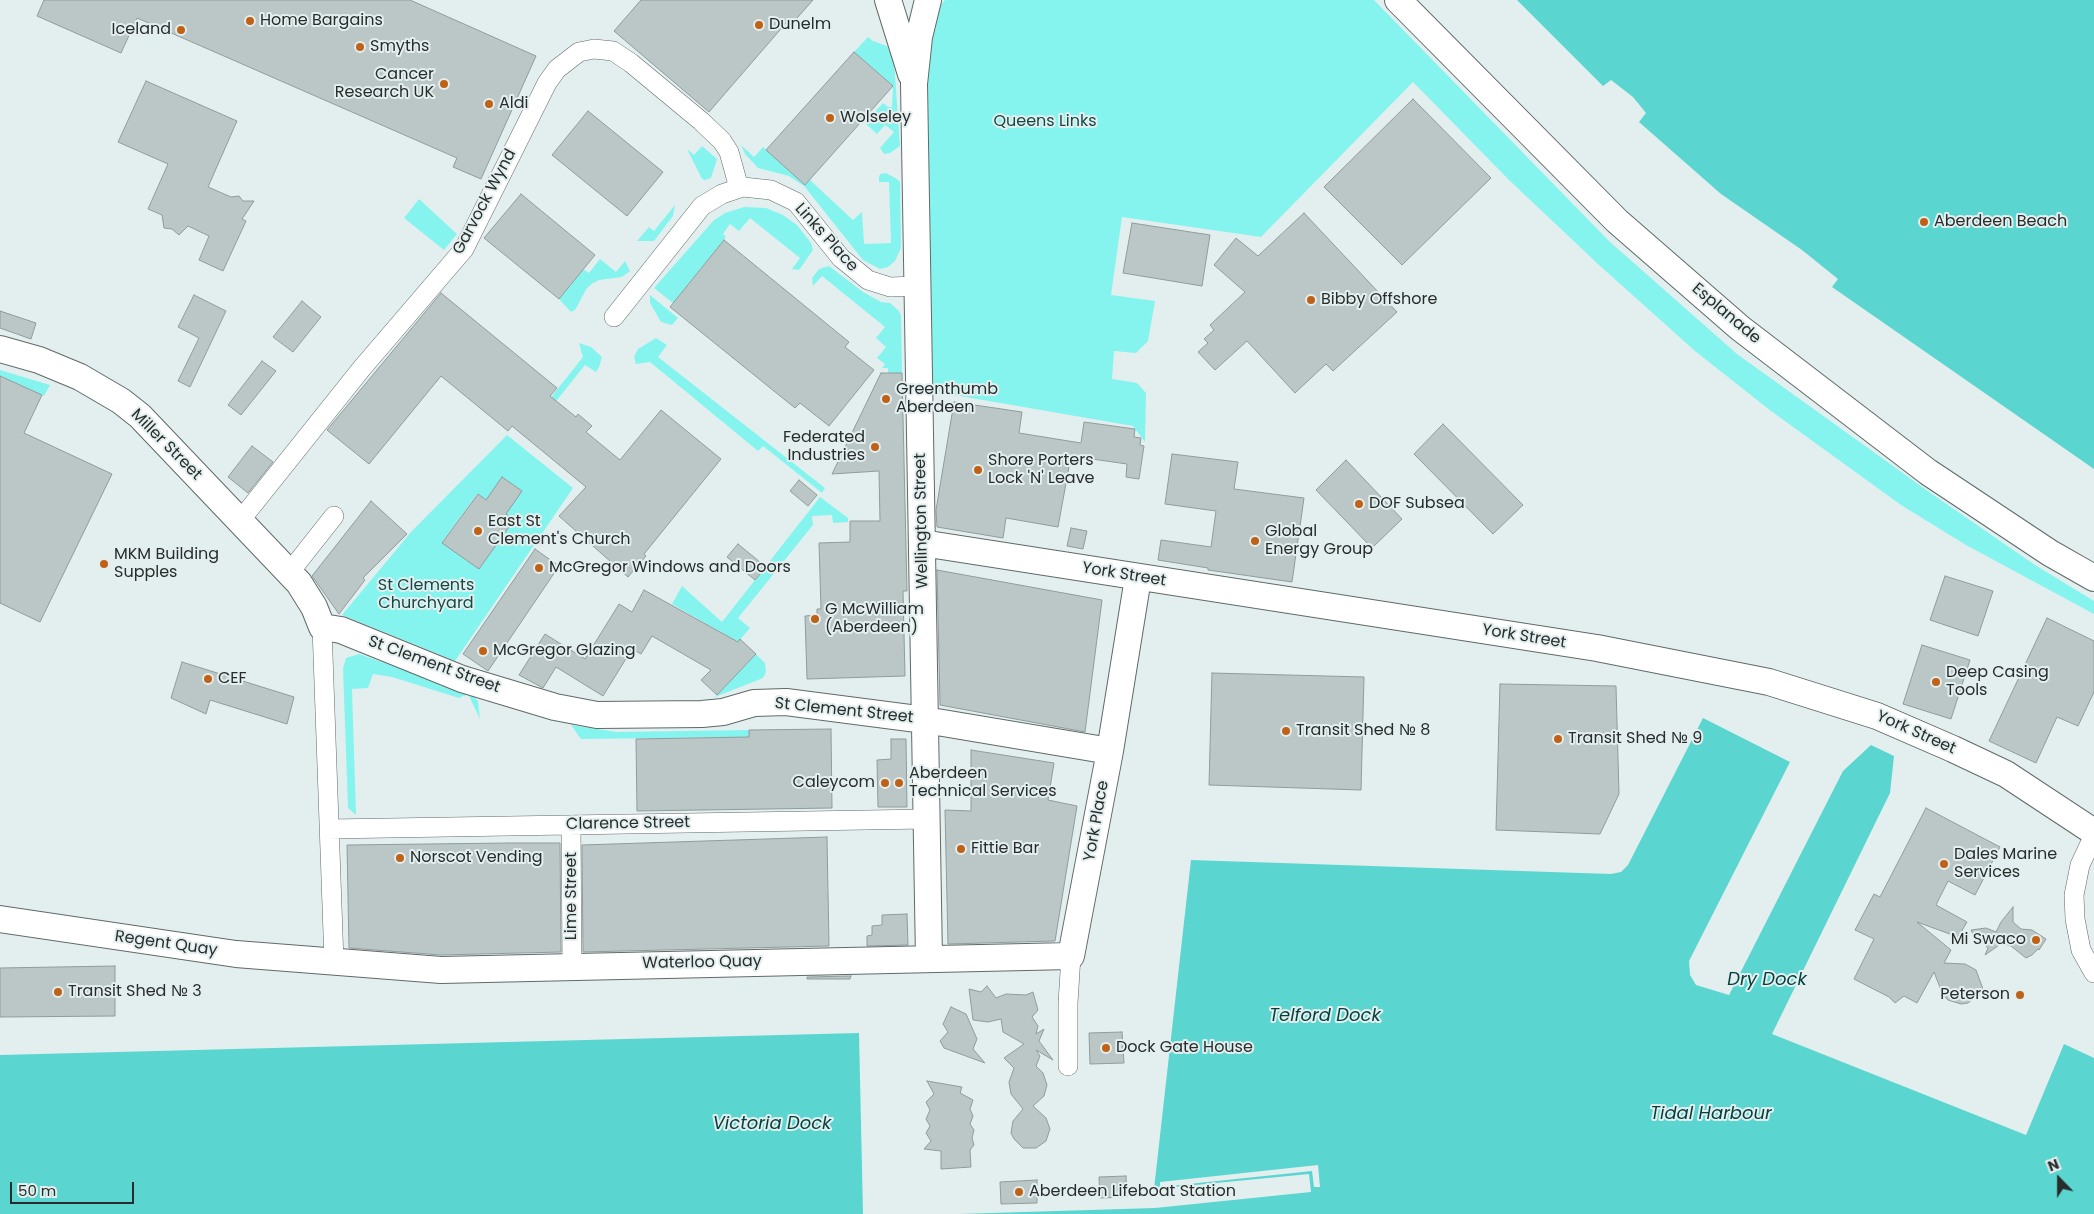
<!DOCTYPE html>
<html>
<head>
<meta charset="utf-8">
<style>
	body { margin:0 }
	#map { position:relative; width:2094px; height:1214px; overflow:hidden; background:#e3efee; font-family:Poppins,sans-serif }
	canvas { display:block }
	.north { position:absolute; left:2034px; top:1154px; width:50px; height:50px; -webkit-text-stroke:4px #e3efee; paint-order:stroke; rotate:338deg; font-size:14px; font-weight:700; line-height:20px; text-align:center; color:#282c2c }
	.north::after { content:''; display:block; margin:auto; width:18px; height:22px; background:#282c2c; clip-path:polygon(50% 0,100% 100%,50% 72%,0 100%) }
	.scale { position:absolute; left:10px; top:1182px; width:124px; height:22px; box-sizing:border-box; border:2px solid #282c2c; border-top:0; padding-left:6px; font-size:15px; line-height:18px; white-space:nowrap; color:#282c2c; -webkit-text-stroke:4px #e3efee; paint-order:stroke }
</style>
</head>
<body>
<div id="map">
<canvas width="2094" height="1214"></canvas>
<div class="north">N</div>
<div class="scale">50 m</div>
</div>
<script>
const ctx = document.querySelector('canvas').getContext('2d');
ctx.lineJoin = 'round';
function fillPath(path, color) { ctx.fillStyle = color; ctx.fill(path, 'evenodd'); }
const poly = rows => new Path2D(rows.map(r => 'M' + r).join(''));
function strokePath(path, color, width, dash) { ctx.strokeStyle = color; ctx.lineWidth = width; ctx.lineCap = dash ? 'butt' : 'round'; ctx.setLineDash(dash || []); ctx.stroke(path); }
function drawText(font, color, halo, rows, align = 'center') {
  ctx.font = font + ' Poppins,sans-serif'; ctx.lineWidth = 4; ctx.setLineDash([]); ctx.textBaseline = 'middle'; ctx.strokeStyle = halo; ctx.fillStyle = color; for (const [text, x, y, turn = 0] of rows) {
    ctx.save(); ctx.translate(x, y); ctx.rotate((+turn || 0) * Math.PI / 180); ctx.textAlign = isNaN(turn) ? turn : align; if (halo) ctx.strokeText(text, 0, 0); ctx.fillText(text, 0, 0); ctx.restore();
  }
}
fillPath(poly([
	[945,0,1374,0,1609,241,1737,354,1932,494,2035,565,2094,601,2094,614,1966,545,1901,505,1771,411,1695,351,1599,265,1509,180,1413,82,1261,237,1122,217,1111,295,1155,301,1148,341,1136,353,1114,351,1112,379,1137,383,1146,393,1145,442,1133,426,931,391,922,156,931,15],
	[868,37,873,41,887,46,894,61,900,146,890,153,884,154,880,148,894,132,885,125,877,134,865,123,883,103,888,107,892,107,893,86,854,52],
	[741,145,754,157,763,147,805,185,810,180,853,220,862,212,864,244,891,243,889,182,879,182,879,177,880,174,886,173,897,179,900,182,901,248,895,261,888,267,880,269,863,260,804,186,789,176,758,168,745,154],
	[702,146,717,159,711,178,705,180,702,179,687,149,694,155],
	[419,199,457,234,444,250,404,218],
	[675,205,673,216,654,241,637,241,649,227,654,231],
	[744,207,766,208,783,215,797,225,811,243,813,250,799,270,792,269,800,258,750,218,739,231,730,224,723,234,726,237,673,303,654,288,714,220,725,213],
	[600,259,616,272,625,261,630,271,622,277,599,280,593,283,587,288,575,310,571,312,559,299,583,269,589,273],
	[829,266,863,292,881,302,890,303,899,311,901,316,902,373,888,373,888,368,882,368,885,364,877,358,886,347,876,338,885,327,822,276,813,286,812,278,819,269],
	[650,295,678,318,672,325,661,322,650,303],
	[656,338,667,345,658,357,825,488,822,493,763,446,758,451,650,362,636,364,634,357,638,349],
	[579,343,591,347,602,357,599,367,596,372,585,365,553,405,548,401,583,357],
	[0,370,50,385,44,396,42,395,0,376],
	[507,435,573,488,455,661,342,615,411,532],
	[477,494,514,520,478,568,442,542],
	[820,497,848,518,848,522,833,523,832,515,812,516,813,525,738,618,750,628,738,642,672,604,682,586,722,622],
	[359,654,471,693,478,701,480,719,468,694,459,698,392,677,373,674,368,688,352,689,356,815,348,808,343,668,346,658],
	[756,654,765,663,766,672,763,678,715,697],
	[571,725,617,732,749,730,749,737,581,739]
]), '#85f4ef');
fillPath(poly([
	[1517,0,2094,0,2094,469,1832,287,1838,279,1802,250,1721,194,1639,122,1646,113,1633,97,1611,80,1603,86],
	[1703,718,1790,762,1689,961,1690,975,1696,985,1729,995,1843,771,1871,745,1894,756,1890,793,1772,1034,2026,1135,2064,1044,2094,1058,2094,1214,959,1214,1155,1208,1311,1192,1309,1174,1154,1189,1191,860,1611,874,1621,872,1628,865],
	[859,1033,863,1214,0,1214,0,1055]
]), '#5ad5d0');
fillPath(poly([
	[1318,1165,1320,1187,1314,1187,1312,1171,1160,1187,1160,1182]
]), '#e3efee');
const building = poly([
	[44,0,410,0,536,56,481,179,453,167,457,158,137,18,121,53,37,16,44,0],
	[641,0,813,0,790,26,786,23,709,112,614,31,641,0],
	[854,52,893,86,805,185,766,150,854,52],
	[146,81,237,121,208,187,231,197,239,196,243,201,254,201,242,219,246,221,223,271,199,260,209,236,188,226,179,235,172,229,164,228,162,215,148,209,168,164,118,142,146,81],
	[1413,99,1491,178,1402,265,1324,187,1413,99],
	[588,111,663,172,627,216,552,155,588,111],
	[521,194,595,255,559,299,484,238,521,194],
	[1304,213,1397,312,1333,371,1326,364,1295,393,1247,341,1215,370,1198,352,1208,343,1204,339,1214,330,1210,325,1245,292,1214,265,1236,238,1258,256,1304,213],
	[1132,223,1210,235,1202,286,1123,273,1132,223],
	[724,240,849,342,845,347,874,370,829,426,800,403,795,408,670,307,724,240],
	[441,293,557,388,550,396,576,417,578,414,592,426,586,432,620,460,661,410,721,459,644,554,646,556,628,577,559,516,586,487,512,426,508,431,441,376,369,464,327,430,441,293],
	[194,295,226,311,190,387,178,381,199,338,178,327,194,295],
	[302,301,321,317,293,352,273,337,302,301],
	[0,311,36,323,31,339,0,328,0,311],
	[262,361,276,371,241,415,228,405,262,361],
	[881,373,902,373,907,591,903,591,905,676,807,679,805,616,817,615,817,609,821,609,819,543,850,542,850,521,880,521,879,471,832,474,881,373],
	[0,376,42,395,24,433,112,474,40,622,0,603,0,376],
	[954,402,1022,412,1019,433,1081,443,1084,422,1135,429,1134,437,1141,438,1140,445,1144,446,1139,479,1126,477,1127,464,1071,456,1058,527,1006,518,1003,538,937,527,936,510,954,402],
	[1443,424,1523,505,1493,534,1414,454,1443,424],
	[252,446,273,462,248,493,228,477,252,446],
	[1172,454,1238,462,1234,489,1304,498,1292,582,1208,570,1208,568,1158,560,1161,540,1211,547,1216,511,1165,504,1172,454],
	[1346,460,1402,519,1372,548,1316,490,1346,460],
	[502,477,522,491,506,514,514,520,479,569,442,543,478,494,486,500,502,477],
	[799,480,817,495,808,506,790,491,799,480],
	[371,501,407,534,363,578,365,580,339,614,312,576,371,501],
	[1071,528,1087,531,1083,549,1067,546,1071,528],
	[738,544,766,567,755,580,727,557,738,544],
	[535,549,559,566,488,671,463,654,535,549],
	[937,570,1102,600,1085,732,940,705,937,570],
	[1945,576,1993,591,1978,636,1930,620,1945,576],
	[644,590,738,642,740,639,756,654,717,695,701,680,711,670,652,636,641,654,632,649,603,696,556,667,543,688,519,675,545,634,585,659,619,604,632,612,644,590],
	[2047,618,2094,641,2094,692,2078,726,2057,717,2036,763,1989,741,2047,618],
	[1922,645,1970,660,1951,719,1903,704,1922,645],
	[182,662,294,697,287,724,210,700,206,714,171,698,182,662],
	[1212,673,1364,677,1361,790,1209,785,1212,673],
	[1500,684,1616,686,1619,794,1600,834,1496,830,1500,684],
	[831,729,832,808,637,811,636,739,749,737,749,730,831,729],
	[891,739,906,739,907,807,878,807,877,760,891,759,891,739],
	[971,750,1054,763,1048,800,1077,806,1055,941,948,944,945,810,971,811,971,750],
	[1926,808,2000,847,1975,895,1948,881,1936,905,1967,922,1958,937,1917,922,1951,950,1944,963,1965,964,1976,970,1983,989,1968,1003,1961,1004,1948,1000,1943,995,1934,972,1917,1003,1904,996,1895,1003,1889,997,1854,979,1874,939,1855,930,1874,894,1880,897,1926,808],
	[827,837,829,946,583,952,582,845,827,837],
	[509,843,560,843,561,952,441,955,349,948,347,845,509,843],
	[2013,907,2013,922,2021,929,2032,930,2046,939,2039,950,2038,949,2032,955,2026,958,2011,946,2002,943,1985,955,1988,948,1983,943,1978,944,1971,930,1986,928,1996,932,2001,922,2013,907],
	[907,914,908,945,867,946,867,936,872,935,872,926,882,925,882,915,907,914],
	[115,966,115,1016,0,1017,0,968,115,966],
	[851,976,850,979,807,979,807,977,851,976],
	[987,986,996,998,1006,994,1026,995,1033,992,1038,1010,1032,1017,1038,1026,1036,1034,1044,1029,1039,1041,1053,1060,1036,1050,1040,1056,1036,1066,1043,1073,1047,1085,1044,1096,1033,1106,1046,1118,1050,1129,1046,1141,1036,1148,1023,1148,1014,1139,1011,1133,1013,1121,1023,1109,1011,1094,1009,1082,1014,1068,1004,1058,1024,1044,1003,1032,1001,1019,988,1022,973,1020,969,989,981,992,987,986],
	[951,1007,966,1014,977,1039,973,1049,985,1063,944,1048,940,1041,948,1032,943,1024,951,1007],
	[1122,1032,1124,1063,1090,1064,1089,1033,1122,1032],
	[927,1081,962,1087,960,1093,973,1100,970,1109,973,1116,970,1124,974,1130,972,1138,974,1145,970,1150,971,1167,941,1169,941,1151,924,1149,931,1141,926,1133,930,1126,926,1119,930,1110,926,1102,934,1094,927,1081],
	[1126,1176,1127,1197,1100,1198,1099,1177,1126,1176],
	[1037,1180,1037,1203,1001,1204,1000,1182,1037,1180]
]);
fillPath(building, '#bbc7c6');
strokePath(building, '#909b9b', 1);
const street = poly([
	[614,317,702,206,722,194,743,187,771,190,796,202,841,258,868,280,890,287,917,286],
	[239,522,362,368,464,249,547,83,557,69,579,52,594,49,613,51,631,63,701,121,722,141,729,152,739,188],
	[289,573,334,516],
	[322,627,334,962],
	[571,825,572,966],
	[330,829,926,819],
	[2094,835,2080,865,2074,895,2075,919,2081,950,2094,973],
	[1068,1066,1068,1003,1071,956]
]);
const secondary = poly([
	[888,0,911,74],
	[928,0,919,37,914,84,929,959],
	[1398,0,1617,221,1740,328,1928,472,2050,553,2094,578],
	[0,349,39,360,80,377,121,401,140,416,299,583,314,607,322,627,341,630,462,679,555,707,597,715,702,714,723,712,754,703,786,702,925,720,1110,751],
	[922,543,1597,648,1769,682,1877,716,1953,749,2006,774,2094,832],
	[0,919,236,954,441,970,1071,956,1110,751,1138,578]
]);
strokePath(street, '#606a69', 20);
strokePath(secondary, '#606a69', 28);
strokePath(street, '#fff', 19);
strokePath(secondary, '#fff', 26);
for (const [x, y, r, color] of [
	[250,21,5,"#bf6116"],
	[759,25,5,"#bf6116"],
	[181,30,5,"#bf6116"],
	[360,47,5,"#bf6116"],
	[444,84,5,"#bf6116"],
	[489,104,5,"#bf6116"],
	[830,118,5,"#bf6116"],
	[1924,222,5,"#bf6116"],
	[1311,300,5,"#bf6116"],
	[886,399,5,"#bf6116"],
	[875,447,5,"#bf6116"],
	[978,470,5,"#bf6116"],
	[1359,504,5,"#bf6116"],
	[478,531,5,"#bf6116"],
	[1255,541,5,"#bf6116"],
	[104,564,5,"#bf6116"],
	[539,568,5,"#bf6116"],
	[815,619,5,"#bf6116"],
	[483,651,5,"#bf6116"],
	[208,679,5,"#bf6116"],
	[1936,682,5,"#bf6116"],
	[1286,731,5,"#bf6116"],
	[1558,739,5,"#bf6116"],
	[885,783,5,"#bf6116"],
	[899,783,5,"#bf6116"],
	[961,849,5,"#bf6116"],
	[400,858,5,"#bf6116"],
	[1944,864,5,"#bf6116"],
	[2036,940,5,"#bf6116"],
	[58,992,5,"#bf6116"],
	[2020,995,5,"#bf6116"],
	[1106,1048,5,"#bf6116"],
	[1019,1192,5,"#bf6116"]
]) { const dot = new Path2D(); dot.arc(x, y, r, 0, 2 * Math.PI); ctx.fillStyle = color; ctx.fill(dot); strokePath(dot, '#e3efee', 2); }
drawText('16px', '#282c2c', '#e3efee', [
	["Home Bargains",260,21],
	["Dunelm",769,25],
	["Iceland",171,30,"right"],
	["Smyths",370,47],
	["Cancer",434,75,"right"],
	["Research UK",434,93,"right"],
	["Aldi",499,104],
	["Wolseley",840,118],
	["Aberdeen Beach",1934,222],
	["Bibby Offshore",1321,300],
	["Greenthumb",896,390],
	["Aberdeen",896,408],
	["Federated",865,438,"right"],
	["Industries",865,456,"right"],
	["Shore Porters",988,461],
	["Lock 'N' Leave",988,479],
	["DOF Subsea",1369,504],
	["East St",488,522],
	["Clement's Church",488,540],
	["Global",1265,532],
	["Energy Group",1265,550],
	["MKM Building",114,555],
	["Supples",114,573],
	["McGregor Windows and Doors",549,568],
	["G McWilliam",825,610],
	["(Aberdeen)",825,628],
	["McGregor Glazing",493,651],
	["Deep Casing",1946,673],
	["Tools",1946,691],
	["CEF",218,679],
	["Transit Shed № 8",1296,731],
	["Transit Shed № 9",1568,739],
	["Aberdeen",909,774],
	["Technical Services",909,792],
	["Caleycom",875,783,"right"],
	["Fittie Bar",971,849],
	["Dales Marine",1954,855],
	["Services",1954,873],
	["Norscot Vending",410,858],
	["Mi Swaco",2026,940,"right"],
	["Transit Shed № 3",68,992],
	["Peterson",2010,995,"right"],
	["Dock Gate House",1116,1048],
	["Aberdeen Lifeboat Station",1029,1192]
], 'left');
drawText('16px', '#124947', '#e3efee', [
	["Queens Links",1045,122],
	["St Clements",426,586],
	["Churchyard",426,604]
]);
drawText('16px', '#282c2c', '#e3efee', [
	["Garvock Wynd",485,202,-62],
	["Links Place",826,238,48],
	["Esplanade",1726,314,40],
	["Miller Street",166,445,45],
	["Wellington Street",922,521,-91],
	["York Street",1124,575,9],
	["York Street",1524,637,9],
	["St Clement Street",434,665,20],
	["St Clement Street",844,711,6],
	["York Street",1916,733,24],
	["York Place",1097,821,-80],
	["Clarence Street",628,824,-1],
	["Lime Street",572,896,-90],
	["Regent Quay",166,944,8],
	["Waterloo Quay",702,963,-1]
]);
drawText('italic 18px', '#023f3d', '#e3efee', [
	["Dry Dock",1767,980],
	["Telford Dock",1325,1016],
	["Tidal Harbour",1711,1114],
	["Victoria Dock",772,1124]
]);
</script>
</body>
</html>
